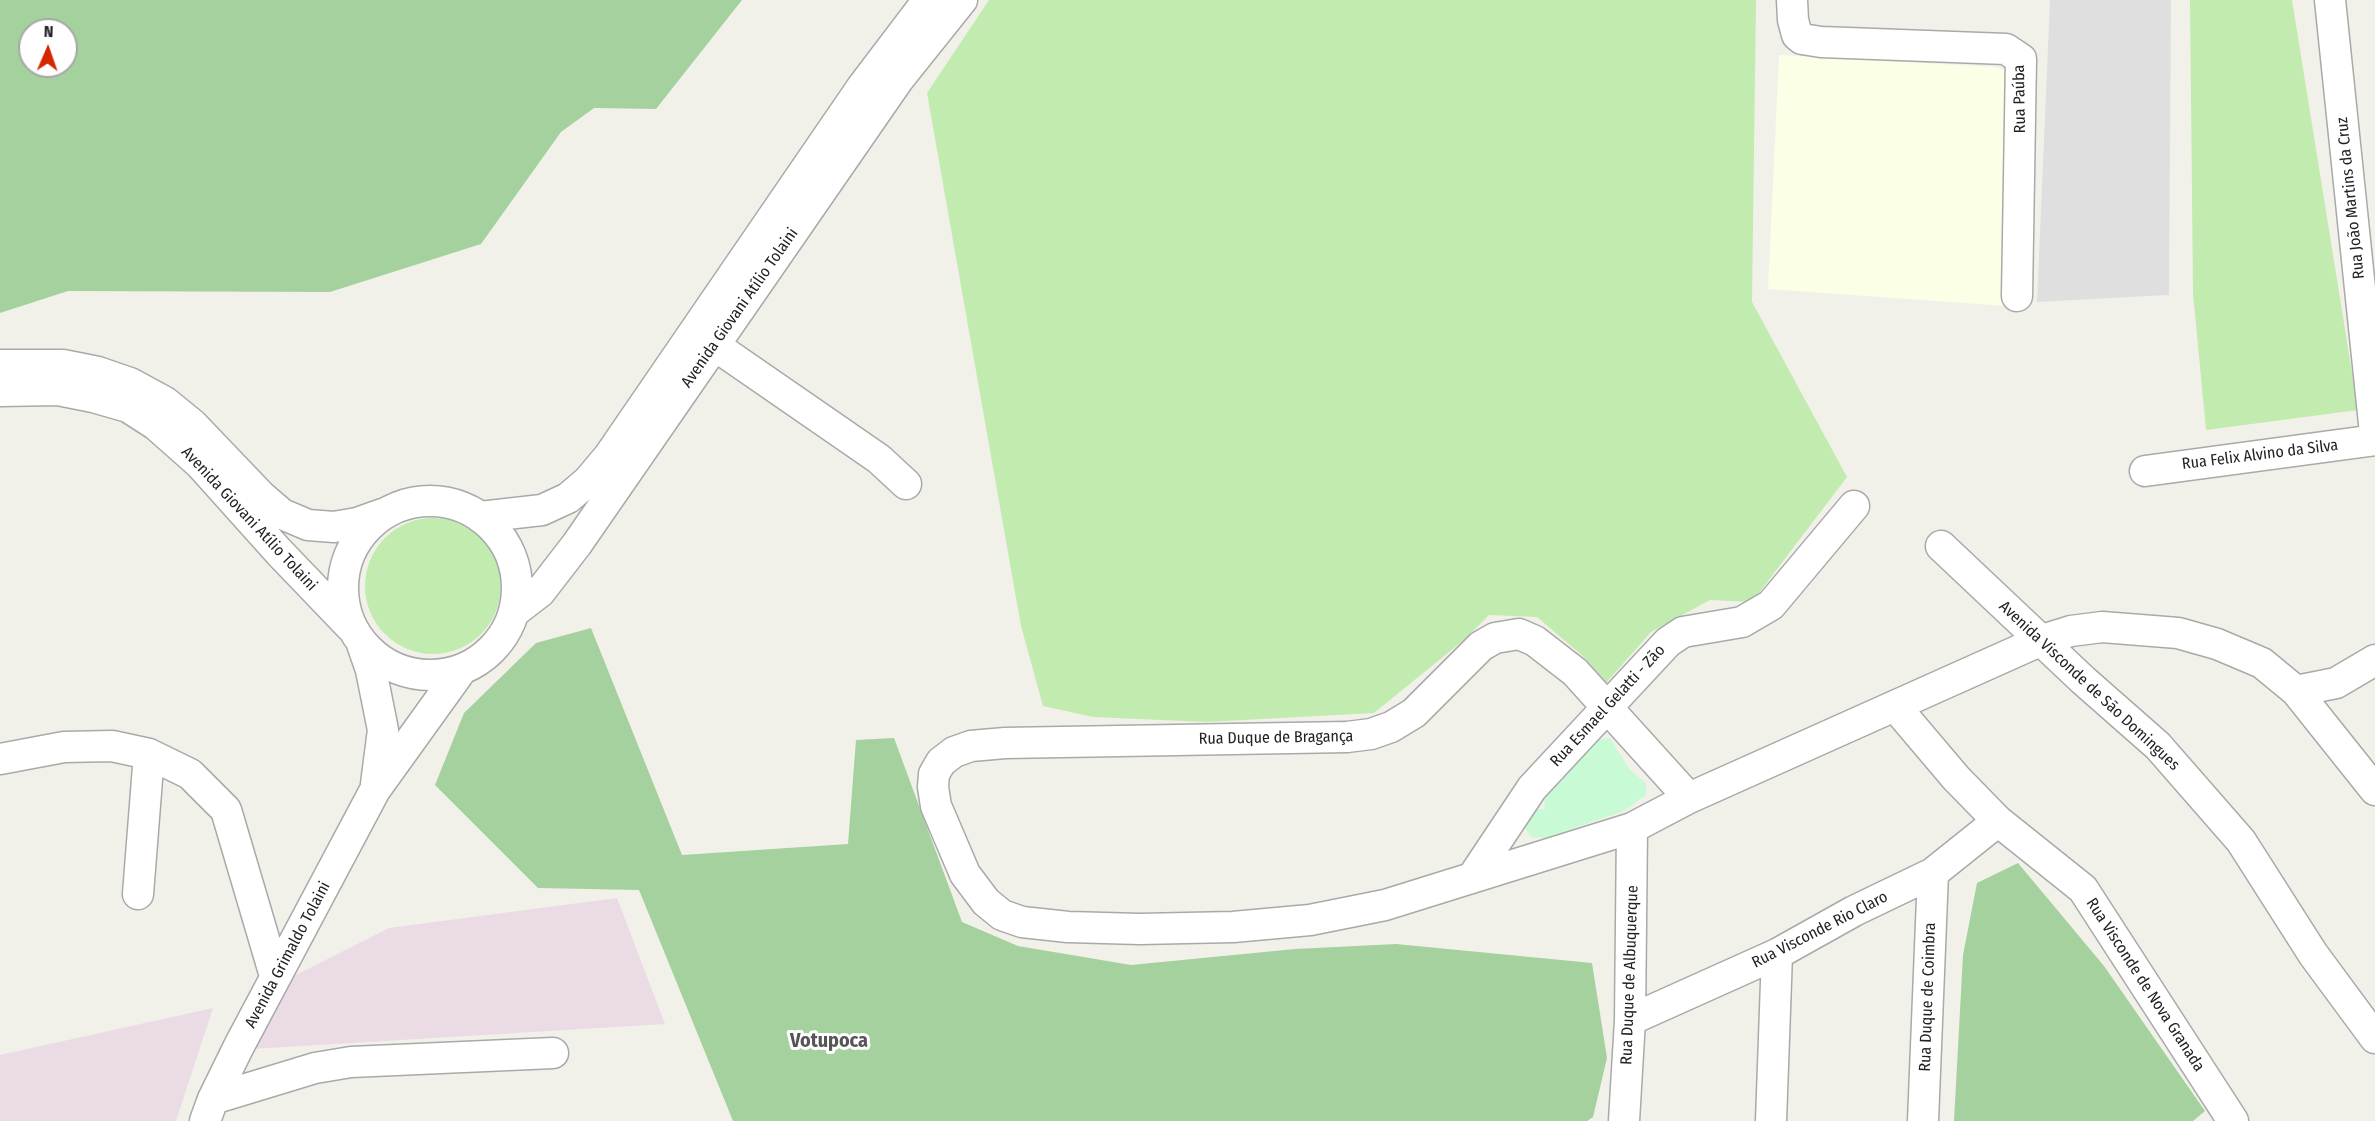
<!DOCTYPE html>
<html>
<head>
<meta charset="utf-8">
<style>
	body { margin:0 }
	#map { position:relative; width:2375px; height:1121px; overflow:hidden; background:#f2f1e9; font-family:"Fira Sans Condensed",sans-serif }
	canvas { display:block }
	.north { position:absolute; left:18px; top:18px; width:60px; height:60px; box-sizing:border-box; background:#fff; border:2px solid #a7a7a7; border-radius:50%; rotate:2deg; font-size:16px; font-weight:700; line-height:24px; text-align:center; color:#222 }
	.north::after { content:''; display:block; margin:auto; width:21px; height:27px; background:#d42800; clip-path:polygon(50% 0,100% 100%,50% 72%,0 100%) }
</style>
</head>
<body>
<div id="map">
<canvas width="2375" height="1121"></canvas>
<div class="north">N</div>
</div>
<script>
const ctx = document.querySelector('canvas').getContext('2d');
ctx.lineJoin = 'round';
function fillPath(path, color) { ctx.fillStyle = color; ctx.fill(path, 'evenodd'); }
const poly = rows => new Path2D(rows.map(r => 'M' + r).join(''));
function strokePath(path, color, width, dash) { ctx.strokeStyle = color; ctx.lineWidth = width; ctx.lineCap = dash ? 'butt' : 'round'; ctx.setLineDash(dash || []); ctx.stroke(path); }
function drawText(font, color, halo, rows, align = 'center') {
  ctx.font = font + ' "Fira Sans Condensed",sans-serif'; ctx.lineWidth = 6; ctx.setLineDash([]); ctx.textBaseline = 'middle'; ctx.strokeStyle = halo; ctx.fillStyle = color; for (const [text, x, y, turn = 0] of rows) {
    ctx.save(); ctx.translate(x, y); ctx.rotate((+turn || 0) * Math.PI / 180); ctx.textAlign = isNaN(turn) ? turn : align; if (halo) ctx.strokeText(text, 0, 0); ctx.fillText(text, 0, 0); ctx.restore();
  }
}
fillPath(poly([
	[2050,0,2171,0,2169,295,2037,302]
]), '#e0dfdf');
fillPath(poly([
	[617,898,665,1024,252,1049,292,977,389,928],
	[213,1008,176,1121,0,1121,0,1055]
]), '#ebdbe5');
fillPath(poly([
	[1779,55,1995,67,2005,70,2013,84,2006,306,1768,289]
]), '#faffe5');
fillPath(poly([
	[989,0,1756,0,1752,302,1847,477,1752,602,1710,600,1651,632,1606,683,1584,657,1537,617,1489,615,1465,639,1374,713,1206,722,1093,717,1043,706,1021,626,927,93],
	[2190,0,2292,0,2358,410,2206,430,2193,293],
	'365 586a68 68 0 1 1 136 0a68 68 0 1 1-136 0Z'
]), '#c2ebb0');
fillPath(poly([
	[0,0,742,0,656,109,594,108,561,132,481,244,330,292,68,291,0,313],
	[30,30,66,30,66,66,30,66],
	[591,628,682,855,848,844,856,740,894,738,962,922,1018,946,1131,965,1295,949,1396,944,1592,963,1607,1058,1593,1117,1587,1121,733,1121,639,890,538,888,435,785,464,713,536,643],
	[2018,863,2104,966,2205,1111,2193,1121,1954,1121,1963,955,1977,883]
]), '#a4d19e');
fillPath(poly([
	[1610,738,1630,770,1646,783,1646,795,1624,811,1545,838,1531,837,1522,823,1530,810,1545,809,1544,795,1594,740]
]), '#c8fad5');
const minor = poly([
	[1792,0,1793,20,1797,35,1802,39,1821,42,2006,49,2021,59,2017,296],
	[2330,0,2375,433],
	[714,345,879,459,906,484],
	[0,365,63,365,98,372,130,383,165,402,192,424,260,495,282,514,308,525,334,527,357,523,382,514],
	[0,391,58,390,93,397,128,407,156,425,200,464,279,552,351,627],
	[2145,471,2375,440],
	'343 588a87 87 0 1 1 174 0a87 87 0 1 1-174 0Z',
	[480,517,542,510,568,498,588,481,609,456,862,87,928,0],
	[1941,546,2083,680,2158,746,2241,841,2313,954,2375,1038],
	[514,612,540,592,577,544,898,80,962,0],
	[361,641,371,670,383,730,376,784],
	[2296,691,2336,683,2375,660],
	[1895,706,1956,778,1998,821,2083,889,2233,1121],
	[0,759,64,747,112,746,149,754,190,774,226,810,275,976],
	[1689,798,1575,672,1535,641,1519,634,1495,638,1481,646,1414,713,1391,727,1371,734,1347,737,1005,743,971,746,954,752,941,762,934,774,933,787,936,806,965,874,986,902,1002,915,1022,922,1068,927,1140,929,1233,927,1310,920,1385,905,1632,828,1689,798,2042,640,2071,631,2102,627,2178,633,2217,644,2262,663,2296,691,2375,790],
	[1472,878,1532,788,1668,642,1683,632,1742,622,1771,605,1854,506],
	[138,894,149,754],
	[1630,1020,1777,954,1854,911,1933,873,1998,821],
	[213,1099,315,1068,351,1062,553,1053],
	[205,1121,213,1099,239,1046,375,790,462,669],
	[1624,1121,1630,1020,1632,828],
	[1771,1121,1777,954],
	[1923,1121,1933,873]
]);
strokePath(minor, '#a9a9a9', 33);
strokePath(minor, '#fff', 30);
drawText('16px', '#222', '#fff', [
	["Rua Paúba",2020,99,-91],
	["Rua João Martins da Cruz",2351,198,-96],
	["Avenida Giovani Atílio Tolaini",740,308,-55],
	["Rua Felix Alvino da Silva",2260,455,-7],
	["Avenida Giovani Atílio Tolaini",249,519,47],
	["Avenida Visconde de São Domingues",2089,686,43],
	["Rua Esmael Gelatti - Zão",1608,706,-47],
	["Rua Duque de Bragança",1276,738,-1],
	["Rua Visconde Rio Claro",1820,930,-27],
	["Avenida Grimaldo Tolaini",288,955,-62],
	["Rua Duque de Albuquerque",1630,975,-88],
	["Rua Visconde de Nova Granada",2145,985,57],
	["Rua Duque de Coimbra",1928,997,-88]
]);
drawText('bold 20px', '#555', '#fff', [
	["Votupoca",829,1041]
]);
</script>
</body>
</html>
